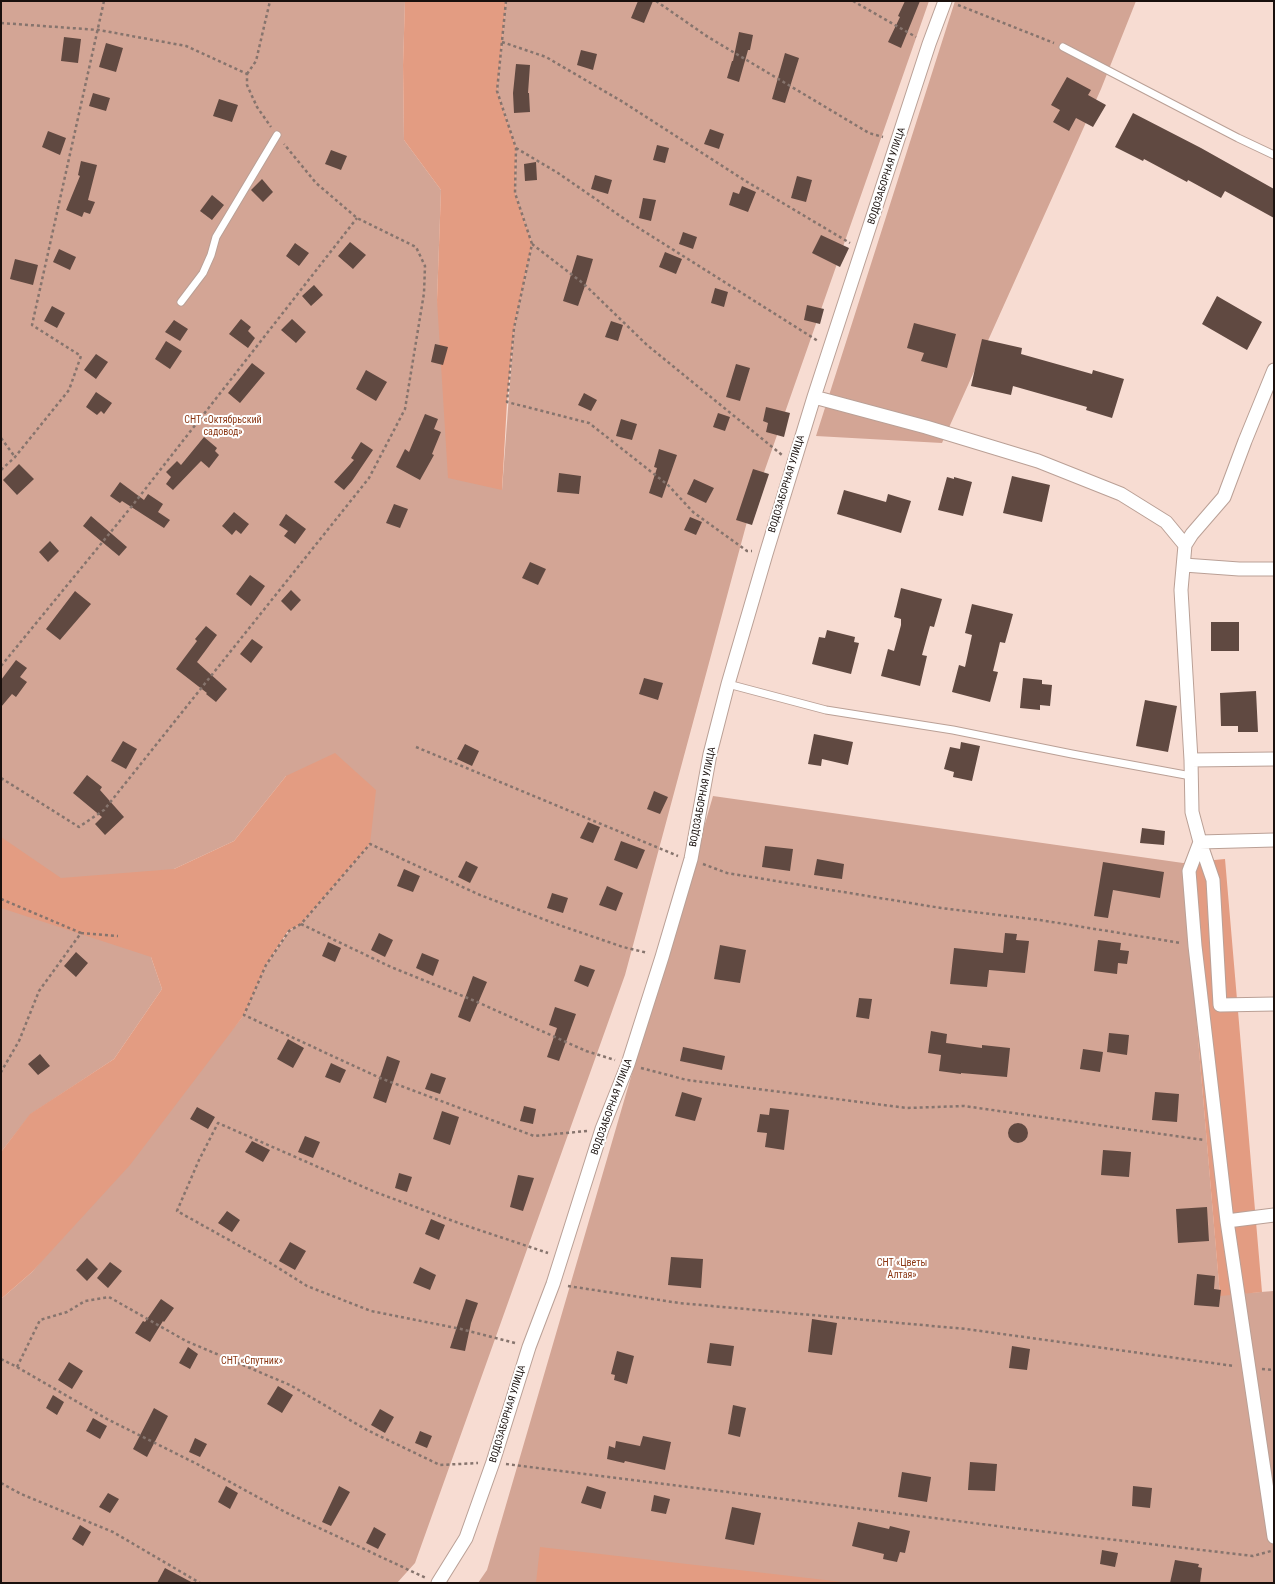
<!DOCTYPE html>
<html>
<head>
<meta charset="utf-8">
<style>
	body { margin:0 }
	#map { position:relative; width:1275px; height:1584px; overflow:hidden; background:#f7dcd2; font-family:"Roboto Condensed",sans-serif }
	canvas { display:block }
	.frame { position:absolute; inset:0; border:2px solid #19100d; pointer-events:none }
</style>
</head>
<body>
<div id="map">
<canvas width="1275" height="1584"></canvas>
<div class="frame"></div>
</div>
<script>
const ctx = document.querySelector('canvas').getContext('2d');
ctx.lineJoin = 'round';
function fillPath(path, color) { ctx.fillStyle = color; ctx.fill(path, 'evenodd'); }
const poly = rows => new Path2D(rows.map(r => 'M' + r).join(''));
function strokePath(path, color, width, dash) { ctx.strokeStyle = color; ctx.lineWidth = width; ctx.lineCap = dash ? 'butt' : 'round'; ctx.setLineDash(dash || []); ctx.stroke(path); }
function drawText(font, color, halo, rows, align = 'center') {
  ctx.font = font + ' "Roboto Condensed",sans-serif'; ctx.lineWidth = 4; ctx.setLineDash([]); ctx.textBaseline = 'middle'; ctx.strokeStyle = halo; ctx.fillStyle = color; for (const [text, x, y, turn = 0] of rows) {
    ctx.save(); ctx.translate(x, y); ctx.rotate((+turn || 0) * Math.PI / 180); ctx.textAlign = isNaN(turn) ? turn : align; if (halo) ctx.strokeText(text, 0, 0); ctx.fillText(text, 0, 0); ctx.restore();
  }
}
fillPath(poly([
	[1,1,405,1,403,65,404,140,441,190,437,300,502,490,514,328,532,244,515,193,516,148,497,91,506,1,929,1,748,518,625,975,415,1563,397,1583,1,1583,1,1299,32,1272,244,1015,266,965,289,931,301,924,370,844,286,776,234,841,174,869,151,957,162,989,114,1059,31,1114,1,1152],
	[955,1,1136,1,1101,89,942,443,816,436],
	[713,796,1183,863,1220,1295,1274,1291,1274,1583,478,1583,487,1570]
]), '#d3a595');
fillPath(poly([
	[405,1,506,1,497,91,516,148,515,193,532,244,514,328,507,402,502,490,448,478,437,300,441,190,404,140,403,65],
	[335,753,376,790,370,844,301,924,288,931,266,965,244,1015,130,1165,32,1272,1,1299,1,1152,30,1114,114,1059,162,989,151,957,1,908,1,837,61,878,174,869,234,841,286,776],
	[1225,859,1262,1292,1220,1296,1183,863],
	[540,1547,851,1583,536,1583]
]), '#e39c82');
fillPath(poly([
	[638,1,653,1,644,23,631,18],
	[905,1,920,1,901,48,888,42,900,17,898,16],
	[739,32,753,35,750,50,748,50,739,82,727,78,732,61,733,61],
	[64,37,81,39,78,63,61,61],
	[106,43,123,48,116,72,99,67],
	[581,50,597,54,593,70,577,65],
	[785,53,799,58,785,103,772,99],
	[516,64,530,65,528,93,529,93,530,112,514,113,513,93],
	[1067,77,1091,90,1088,95,1106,105,1093,127,1076,118,1069,131,1053,122,1060,110,1051,105],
	[93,93,110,98,106,111,89,106],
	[219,99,238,105,232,122,213,116],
	[1133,113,1201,148,1274,189,1274,218,1225,191,1221,198,1188,180,1187,182,1144,159,1143,161,1115,147],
	[710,129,724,134,719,149,704,144],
	[48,131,66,138,60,155,42,147],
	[657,145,669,148,665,163,653,160],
	[331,150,347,156,341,170,325,164],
	[81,161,97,165,88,200,95,202,90,214,84,212,82,217,66,210,80,176,78,175],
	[536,162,537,180,525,181,524,164],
	[595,175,612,180,608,194,591,189],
	[797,176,812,180,806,202,791,198],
	[262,179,273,192,263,202,251,190],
	[742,186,756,192,748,212,729,205,733,192,739,194],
	[212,195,224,205,212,220,200,211],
	[643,198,656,200,651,221,639,218],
	[683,232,697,237,693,249,679,244],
	[821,235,849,248,840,267,812,253],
	[350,242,366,255,353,269,338,256],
	[295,243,309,253,299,266,286,256],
	[59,249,76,257,70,270,53,262],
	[665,252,682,259,676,274,659,267],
	[577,255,593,259,586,283,578,306,563,301],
	[15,259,38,265,33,285,10,279],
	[314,285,323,295,311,306,302,296],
	[715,288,728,292,724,307,711,303],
	[1217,296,1262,322,1247,350,1202,324],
	[807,305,824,309,820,324,804,320],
	[52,306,65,313,57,328,44,321],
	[241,319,251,327,248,331,255,338,248,348,229,334],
	[292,319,306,332,296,343,281,330],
	[174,320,188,329,180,341,165,332],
	[611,321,623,325,618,341,605,337],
	[914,323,956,334,947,368,921,361,924,353,907,348],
	[982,339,1022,348,1021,354,1092,374,1093,370,1124,379,1112,418,1086,410,1087,407,1013,386,1011,395,971,386],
	[166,341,182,351,170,369,155,359],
	[435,344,448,347,443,365,431,362],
	[96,354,108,362,96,379,84,370],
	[252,363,265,373,240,403,228,393],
	[736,364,750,368,740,401,726,397],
	[366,370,387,382,376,401,356,389],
	[96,392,112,403,104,414,101,411,97,415,86,407],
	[584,393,597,400,591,411,578,405],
	[766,407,790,413,784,437,766,432,768,423,763,421],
	[718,413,730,417,725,431,713,427],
	[425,414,438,419,434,429,441,432,432,454,434,455,420,480,396,467,405,449,409,452],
	[621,419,637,424,632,440,616,436],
	[204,437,217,448,215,451,219,455,209,468,201,461,173,490,166,484,171,477,166,472,177,461,181,465],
	[361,442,373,450,352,481,344,490,334,482,354,460,351,458],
	[659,449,677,455,662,498,649,493,657,468,654,467],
	[19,464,34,479,17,495,3,480],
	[753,469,769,474,752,525,736,520],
	[559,473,581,476,579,494,557,492],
	[1012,476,1050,485,1042,522,1003,513],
	[947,477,954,479,954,477,972,482,963,516,938,510],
	[694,479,714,488,706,503,687,494],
	[120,482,144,500,148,494,163,504,158,512,170,520,164,528,122,501,120,503,110,496],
	[844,490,886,502,888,494,911,501,901,533,837,514],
	[394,504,408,509,400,528,386,523],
	[234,512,249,524,241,534,236,530,232,535,222,526],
	[286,514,306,529,295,544,284,536,288,531,279,525],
	[91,516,127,547,119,556,83,526],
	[690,517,702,522,696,535,684,530],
	[50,541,59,551,48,562,39,552],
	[530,562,546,569,538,585,522,578],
	[250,575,265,586,251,606,236,594],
	[901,588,942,599,934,627,930,626,922,655,927,656,920,686,881,676,888,649,894,651,901,625,901,619,894,617],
	[291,590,301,600,291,611,281,601],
	[75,591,91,604,60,640,46,629],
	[972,604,1013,614,1005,643,1000,642,997,655,993,671,998,672,990,702,952,692,959,665,965,667,972,635,965,633],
	[1211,622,1239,622,1239,651,1211,651],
	[206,626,217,635,197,662,227,689,216,702,206,694,207,693,176,669,197,641,195,639],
	[827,630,855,637,854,642,859,643,851,674,812,664,819,637,825,638],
	[252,639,263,647,251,663,240,654],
	[16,660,27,668,20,677,27,682,16,697,12,694,1,707,1,680],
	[644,678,663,683,658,700,639,694],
	[1023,678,1042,680,1042,684,1052,685,1050,706,1040,705,1040,710,1020,708],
	[1256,691,1258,732,1238,732,1238,726,1221,726,1220,693],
	[1145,700,1177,706,1168,752,1136,746],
	[814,734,853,742,848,765,822,759,821,766,808,764],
	[123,741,137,749,126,769,111,761],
	[961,742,980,746,972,781,953,777,954,772,944,769,950,747,960,749],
	[465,744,479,751,472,766,457,759],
	[87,775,102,787,100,790,124,817,105,835,95,824,102,817,73,793],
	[654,791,668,797,660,814,647,809],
	[588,822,600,827,593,843,580,838],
	[1142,828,1165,831,1164,845,1140,843],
	[621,841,645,850,637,869,614,860],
	[765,846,793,849,790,871,762,867],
	[817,859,844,864,842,879,814,875],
	[466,861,478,867,470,883,458,877],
	[1103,862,1164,872,1160,898,1113,890,1108,918,1094,916],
	[404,869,420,876,413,892,397,886],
	[607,886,623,893,616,911,599,905],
	[552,893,568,898,563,913,547,908],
	[379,933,393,940,385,957,371,950],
	[1005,933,1017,934,1016,940,1029,941,1025,973,989,970,987,987,950,984,954,948,1003,953],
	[1098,940,1121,943,1120,950,1129,951,1127,964,1118,963,1117,974,1094,971],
	[328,942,341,948,335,962,322,956],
	[720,945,746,950,740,983,714,979],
	[76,952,88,963,76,977,64,966],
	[422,953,439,960,433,976,416,968],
	[580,965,595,970,588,987,574,981],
	[473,976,487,982,470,1022,458,1017],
	[859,998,872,999,869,1019,856,1017],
	[555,1007,576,1014,559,1061,547,1057,557,1028,549,1025],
	[931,1031,947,1034,946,1043,982,1048,982,1045,1010,1048,1007,1077,961,1073,961,1074,939,1071,941,1055,928,1053],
	[1109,1033,1129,1035,1127,1055,1107,1052],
	[288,1039,304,1048,293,1068,277,1059],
	[683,1047,725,1056,722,1070,680,1061],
	[1083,1049,1103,1052,1100,1072,1080,1069],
	[40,1054,50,1066,38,1075,28,1064],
	[387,1056,400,1061,386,1103,373,1098],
	[331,1063,346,1070,340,1083,325,1077],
	[431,1073,446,1078,440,1094,425,1089],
	[682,1092,702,1098,695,1121,675,1116],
	[1155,1092,1179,1094,1177,1122,1152,1120],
	[524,1106,536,1109,533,1124,520,1121],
	[197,1107,215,1117,208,1129,190,1119],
	[770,1108,789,1110,784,1150,765,1147,767,1133,757,1132,760,1114,769,1115],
	[442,1111,459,1117,450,1145,433,1139],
	'1008 1133a10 10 0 1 1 20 0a10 10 0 1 1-20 0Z',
	[305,1136,320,1142,313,1158,298,1152],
	[252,1141,270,1150,263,1162,245,1152],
	[1103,1150,1131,1152,1129,1177,1101,1175],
	[399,1173,412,1177,407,1192,395,1188],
	[518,1175,534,1178,523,1211,510,1207],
	[1207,1207,1209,1241,1178,1243,1176,1209],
	[227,1211,240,1220,232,1232,218,1223],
	[431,1219,445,1225,439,1240,425,1234],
	[290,1242,306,1251,295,1270,279,1261],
	[671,1257,703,1259,701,1288,668,1285],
	[87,1258,98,1269,87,1281,76,1270],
	[110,1262,122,1271,108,1288,97,1278],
	[420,1267,436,1275,430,1290,413,1283],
	[1197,1274,1215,1276,1214,1289,1221,1290,1219,1307,1194,1305],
	[161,1299,174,1308,164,1322,163,1321,150,1342,135,1333,143,1321,145,1322],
	[466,1299,478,1303,471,1323,465,1351,450,1348],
	[812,1319,837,1323,832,1355,808,1352],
	[710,1343,734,1346,731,1366,707,1363],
	[1012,1346,1030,1349,1027,1370,1009,1368],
	[188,1347,198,1354,190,1369,179,1363],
	[617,1351,634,1356,627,1384,614,1380,615,1375,611,1374],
	[69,1362,83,1371,72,1389,58,1380],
	[278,1386,293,1395,282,1413,267,1404],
	[53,1395,64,1402,57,1415,46,1408],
	[733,1405,746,1408,740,1437,728,1434],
	[154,1408,168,1416,147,1457,133,1449],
	[380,1409,394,1417,385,1433,371,1425],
	[93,1418,107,1426,100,1439,86,1431],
	[420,1431,432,1436,427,1448,415,1443],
	[643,1436,671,1442,665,1470,625,1461,624,1463,607,1459,609,1446,615,1448,616,1441,640,1446],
	[195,1438,207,1444,200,1457,189,1452],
	[970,1462,997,1464,995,1491,968,1490],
	[902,1472,931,1477,927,1502,898,1497],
	[226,1486,238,1493,230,1509,218,1502],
	[339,1486,350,1492,331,1526,322,1522],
	[587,1486,606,1492,601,1509,581,1503],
	[1133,1486,1152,1488,1150,1508,1132,1506],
	[108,1493,119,1499,110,1513,99,1507],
	[654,1495,670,1499,666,1514,651,1511],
	[732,1507,761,1513,754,1545,725,1539],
	[858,1522,889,1529,890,1526,910,1531,905,1553,900,1552,897,1562,883,1559,884,1554,852,1546],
	[80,1525,91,1532,83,1546,72,1539],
	[374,1527,386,1534,378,1549,366,1543],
	[1102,1550,1118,1553,1115,1567,1100,1564],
	[1175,1560,1199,1564,1198,1567,1202,1568,1200,1583,1170,1583],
	[165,1568,193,1583,157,1583]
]), '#604941');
const lane = poly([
	[1063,47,1238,138,1274,155],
	[181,302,203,273,211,255,216,237,277,135],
	[728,684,826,710,953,730,1072,754,1191,776]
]);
const street = poly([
	[1274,370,1245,441,1224,497,1192,534,1185,545,1181,590,1191,760,1192,812,1200,842,1213,880,1220,1005,1274,1004],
	[814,397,926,427,1038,461,1121,494,1166,522,1185,545],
	[1184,565,1239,569,1274,569],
	[1191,760,1274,759],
	[1200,842,1189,871,1195,946,1227,1221,1274,1537],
	[1200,842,1274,840],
	[1227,1221,1274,1215],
	[438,1583,466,1538,493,1462,529,1347,553,1284,602,1129,628,1064,662,957,691,859,710,754,728,684,766,554,814,397,929,44,945,1]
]);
strokePath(lane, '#baa096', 9);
strokePath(street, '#baa096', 15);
strokePath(poly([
	[506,1,497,91,516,148,515,193,532,244,514,328,507,402,589,423,668,485,693,512,747,551,752,551],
	[656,1,708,37,869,133,883,137],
	[853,1,916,37],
	[958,5,1054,43],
	[1,23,99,30,186,46,247,74,247,85,257,107,271,127],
	[502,42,546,57,623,102,744,180,850,243],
	[247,74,256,61,270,1],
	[516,148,558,173,626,220,818,341],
	[532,244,584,284,647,345,782,455],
	[1,438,15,457],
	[1,470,15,457,69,390,81,356,32,325,104,1],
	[1,666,132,506,357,218],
	[416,747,678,856],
	[1,778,79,827,104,810,369,478,405,409,424,293,425,266,416,247,357,218,316,183,284,144],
	[703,864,727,873,941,908,1040,920,1181,943],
	[1,899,81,933,39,991,19,1041,1,1072],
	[301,924,391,967,475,1001,586,1051,615,1060],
	[81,933,118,936],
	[641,1068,687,1080,907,1108,964,1106,1204,1140],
	[587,1131,534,1136,380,1078,244,1015,266,965,289,931,301,924,370,844,480,895,556,924,623,947,648,953],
	[568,1286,679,1303,966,1329,1234,1366],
	[515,1343,461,1329,371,1311,307,1286,272,1264,177,1211,199,1160,218,1123,375,1192,464,1225,548,1253],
	[1,1359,17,1367,107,1419,197,1464,285,1512,426,1578],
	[17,1367,40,1320,67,1312,85,1301,109,1297,186,1341,290,1385,367,1430,440,1465,478,1463],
	[1262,1369,1274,1370],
	[506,1464,1005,1527,1253,1556,1271,1551],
	[1,1483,21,1494,113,1532,200,1583]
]), '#86746d', 2.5, [3, 3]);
strokePath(lane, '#fff', 7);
strokePath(street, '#fff', 13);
drawText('10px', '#19100d', '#fff', [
	["ВОДОЗАБОРНАЯ УЛИЦА",887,176,-72],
	["ВОДОЗАБОРНАЯ УЛИЦА",787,484,-73],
	["ВОДОЗАБОРНАЯ УЛИЦА",703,797,-79],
	["ВОДОЗАБОРНАЯ УЛИЦА",612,1107,-70],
	["ВОДОЗАБОРНАЯ УЛИЦА",508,1414,-73]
]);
drawText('10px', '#8c3815', '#fff', [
	["СНТ «Октябрьский",223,420],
	["садовод»",223,432],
	["СНТ «Цветы",902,1263],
	["Алтая»",902,1275],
	["СНТ «Спутник»",252,1361]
]);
</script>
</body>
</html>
